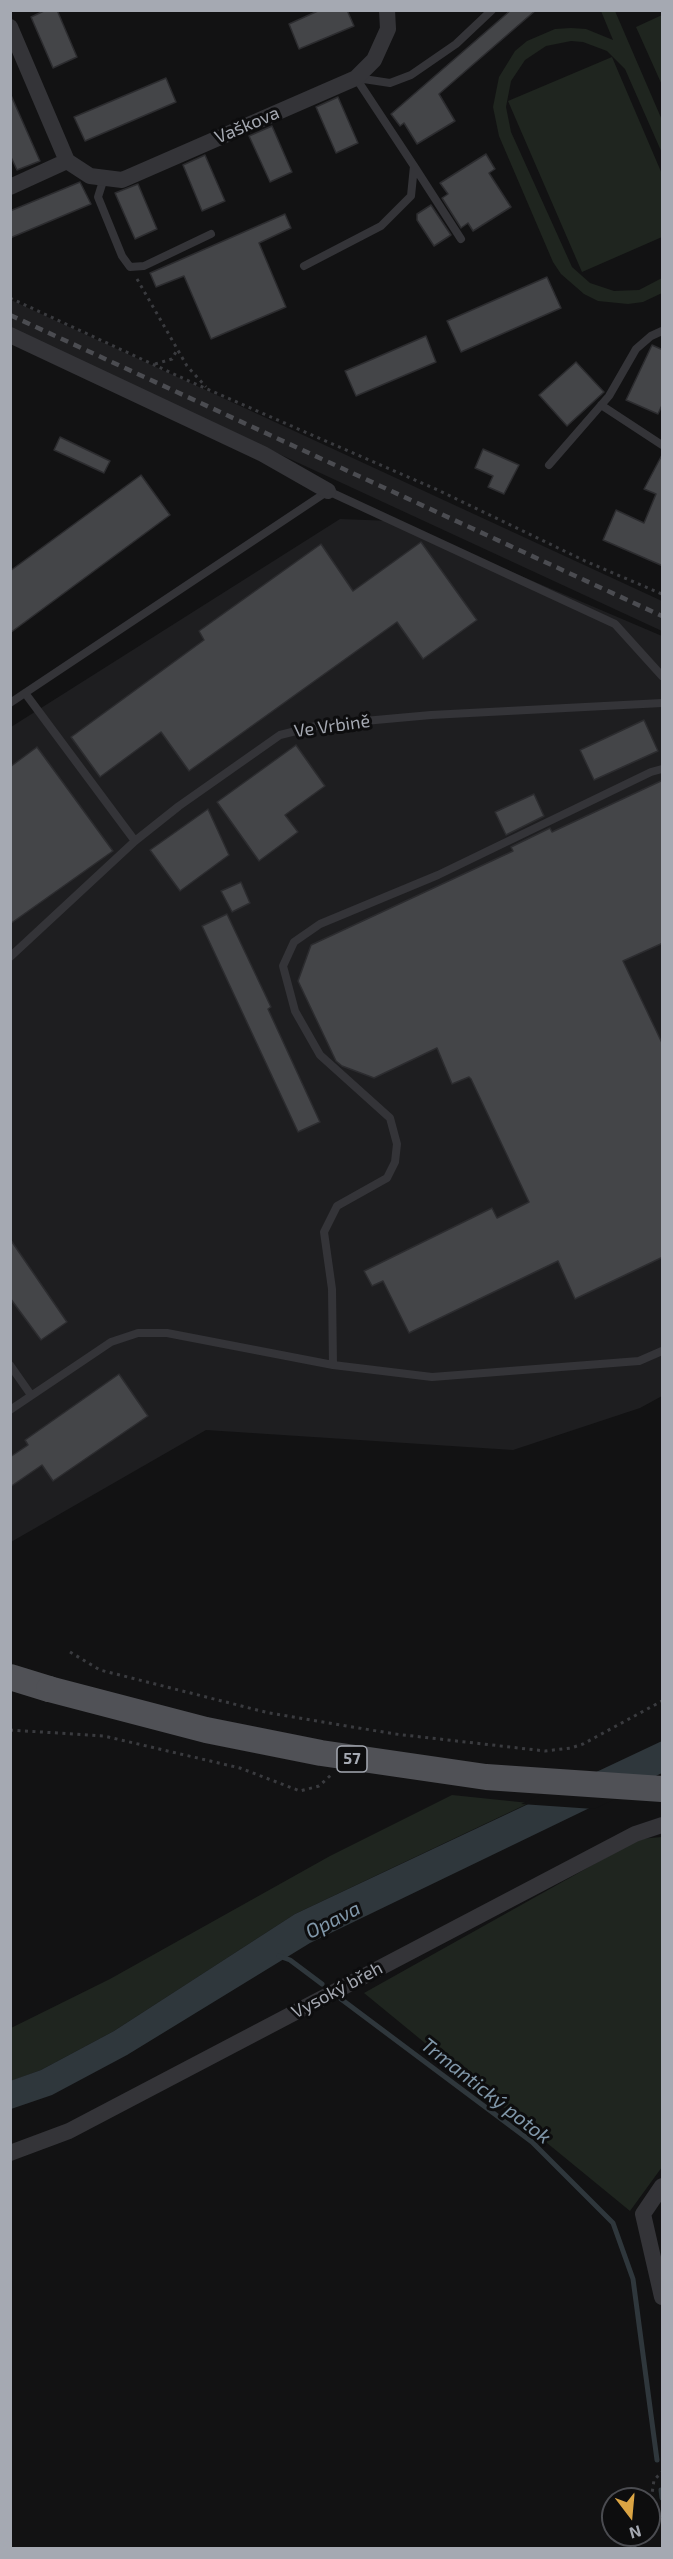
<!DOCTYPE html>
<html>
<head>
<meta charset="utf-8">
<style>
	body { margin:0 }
	#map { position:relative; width:673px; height:2559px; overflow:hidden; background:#121213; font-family:"Exo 2",sans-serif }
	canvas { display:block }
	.frame { position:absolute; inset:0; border:12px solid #a5a9b2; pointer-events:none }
	.north { position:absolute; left:601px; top:2487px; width:60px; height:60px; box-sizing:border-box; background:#0d0d0e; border:2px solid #4a4b50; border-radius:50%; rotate:164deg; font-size:16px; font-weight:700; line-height:24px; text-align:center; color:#a5a9b2 }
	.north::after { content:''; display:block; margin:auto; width:21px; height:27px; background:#daa444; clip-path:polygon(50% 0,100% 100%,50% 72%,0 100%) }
</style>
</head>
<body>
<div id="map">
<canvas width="673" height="2559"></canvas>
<div class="frame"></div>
<div class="north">N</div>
</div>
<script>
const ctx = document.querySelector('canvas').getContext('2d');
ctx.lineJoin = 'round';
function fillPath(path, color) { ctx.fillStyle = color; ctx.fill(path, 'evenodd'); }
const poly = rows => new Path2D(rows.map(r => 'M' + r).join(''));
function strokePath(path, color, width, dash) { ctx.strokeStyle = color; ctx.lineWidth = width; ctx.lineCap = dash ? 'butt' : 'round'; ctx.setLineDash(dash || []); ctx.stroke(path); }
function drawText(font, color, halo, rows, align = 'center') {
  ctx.font = font + ' "Exo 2",sans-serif'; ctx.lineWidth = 6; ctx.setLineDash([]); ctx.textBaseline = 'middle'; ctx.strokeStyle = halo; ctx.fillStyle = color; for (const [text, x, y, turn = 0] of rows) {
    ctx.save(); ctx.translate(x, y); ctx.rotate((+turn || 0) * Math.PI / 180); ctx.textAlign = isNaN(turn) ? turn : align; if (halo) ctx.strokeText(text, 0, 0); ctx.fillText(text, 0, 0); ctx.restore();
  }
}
fillPath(poly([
	[11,300,662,601,662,631,11,330],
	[340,519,392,521,662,636,662,1396,640,1408,513,1450,206,1430,11,1542,11,727]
]), '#1e1e20');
fillPath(poly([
	[601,11,615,11,662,120,662,153,625,69,607,51,583,42,571,41,546,46,525,60,511,81,506,107,511,132,572,267,590,283,614,291,639,290,662,278,662,293,643,302,628,304,598,301,584,294,561,274,553,262,499,136,493,107,499,77,515,51,527,41,555,29,571,28,586,29,613,40],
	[662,15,662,85,636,27],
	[612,57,662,174,662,237,582,272,508,101],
	[452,1795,529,1803,295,1914,114,2031,41,2070,11,2081,11,2028,110,1979,330,1856],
	[662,1837,662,2167,630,2211,364,1993,639,1839]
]), '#1f251f');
fillPath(poly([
	[662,1741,662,1773,310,1943,127,2055,52,2095,11,2109,10,2081,41,2070,114,2031,295,1914]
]), '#2f373c');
fillPath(poly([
	[590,1772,662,1777,594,1809,521,1804]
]), '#121213');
strokePath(poly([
	[279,1956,290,1960,322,1984],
	[341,1999,532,2142,613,2223,633,2279,657,2460],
	[661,2490,662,2498]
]), '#2f373c', 5);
const building = poly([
	[46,10,57,10,77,57,53,68,31,17,46,10],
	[320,10,347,10,354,26,299,49,289,24,320,10],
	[511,10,536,10,439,94,455,121,417,144,404,123,400,126,391,114,511,10],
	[166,78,176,102,85,141,74,117,166,78],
	[10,93,40,161,17,170,10,155,10,93],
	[338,97,358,143,336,153,316,107,338,97],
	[272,126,292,172,270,182,249,136,272,126],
	[486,154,495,169,489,173,511,207,473,231,468,223,461,228,442,198,448,194,440,183,486,154],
	[205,155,225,201,202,211,183,165,205,155],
	[80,182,91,204,10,238,10,211,80,182],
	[138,184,157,229,135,239,115,193,138,184],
	[431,205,451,235,434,246,417,220,417,214,431,205],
	[285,214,291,228,259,243,286,307,211,339,184,276,156,287,150,273,285,214],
	[547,277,561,308,461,352,447,321,547,277],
	[426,336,436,362,356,396,345,371,426,336],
	[652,345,663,350,663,403,658,414,626,400,652,345],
	[576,362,604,392,567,426,539,395,576,362],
	[60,437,110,461,104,473,54,450,60,437],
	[483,449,519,465,504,494,488,487,493,476,475,468,483,449],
	[663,453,663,566,603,540,616,510,644,523,656,494,644,489,663,453],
	[141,475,170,515,10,633,10,571,141,475],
	[421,542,477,620,423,659,397,622,189,771,161,732,100,777,71,737,204,640,199,631,321,544,353,591,421,542],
	[644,720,658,751,594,780,580,750,644,720],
	[296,745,325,786,285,815,298,832,259,861,217,802,296,745],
	[37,747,113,851,10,924,10,767,37,747],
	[663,780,663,943,623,961,663,1045,663,1257,575,1299,558,1261,409,1333,383,1281,372,1286,364,1271,492,1208,497,1218,529,1202,471,1079,469,1077,452,1084,437,1048,374,1078,342,1066,336,1061,298,981,311,945,513,851,511,847,550,828,552,832,663,780],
	[534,794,544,816,506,835,495,812,534,794],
	[208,809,229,855,180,891,150,850,208,809],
	[241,882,250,903,232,912,221,891,241,882],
	[227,914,271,1007,268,1009,320,1122,298,1132,202,926,227,914],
	[10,1239,67,1322,41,1340,10,1298,10,1239],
	[119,1374,148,1416,53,1481,42,1465,10,1487,10,1457,28,1445,25,1440,119,1374]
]);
fillPath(building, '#444548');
strokePath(building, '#2c2c2f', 1.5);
strokePath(poly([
	[137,279,187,366,206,387],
	[10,298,191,382,440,491,585,561,662,594],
	[155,364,172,359,177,350],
	[70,1652,100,1670,269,1713,395,1734,545,1751,571,1748,583,1744,662,1701],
	[10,1730,104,1736,240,1768,300,1791,319,1786,331,1775],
	[649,2514,654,2480,662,2472],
	[634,2548,640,2535]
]), '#3a3b3f', 3, [3, 4.5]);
strokePath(poly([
	[357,78,390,83,411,75,456,44,492,10],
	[414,166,461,239],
	[104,178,98,197,122,256,130,267,144,266,211,234],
	[304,266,381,226,411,196,414,166,356,78],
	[601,405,662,445],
	[549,465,609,396,636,349,651,336,662,331],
	[25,693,135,841],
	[10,703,328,491,615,624,662,676],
	[10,957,135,841,179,806,280,735,320,725,431,715,662,703],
	[10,1365,31,1395],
	[333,1365,332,1289,324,1232,337,1206,387,1178,395,1162,397,1144,390,1118,320,1055,295,1011,283,966,294,942,320,924,438,875,651,772,662,769],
	[10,1410,111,1342,138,1333,167,1333,333,1365,432,1377,639,1361,662,1351]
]), '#343438', 8);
strokePath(poly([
	[10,27,67,161,90,176,122,180,356,78,374,60,388,29,387,10],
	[10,187,67,161],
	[10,335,263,454,328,491],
	[10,2153,69,2131,635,1834,662,1825],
	[662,2186,643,2214,662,2297]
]), '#343438', 16);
strokePath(poly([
	[10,1677,49,1689]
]), '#505156', 26);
strokePath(poly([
	[10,315,662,616]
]), '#4b4c51', 4.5, [8, 6]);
strokePath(poly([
	[49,1689,206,1730,321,1753,486,1777,662,1789]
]), '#505156', 26);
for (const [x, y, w] of [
	[352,1759,30]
]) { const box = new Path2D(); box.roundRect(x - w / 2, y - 13, w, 26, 4.5); ctx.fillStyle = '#0d0d0e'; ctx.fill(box); strokePath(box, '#a5a9b2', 1.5); }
drawText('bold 16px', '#a5a9b2', null, [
	["57",352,1759]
]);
drawText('18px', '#a5a9b2', '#0d0d0e', [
	["Vaškova",247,125,-23],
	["Ve Vrbině",332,726,-8],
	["Vysoký břeh",337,1990,-28]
]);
drawText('italic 20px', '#8097a9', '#0d0d0e', [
	["Opava",333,1920,-27],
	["Trmantický potok",486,2091,38]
]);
</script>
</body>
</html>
